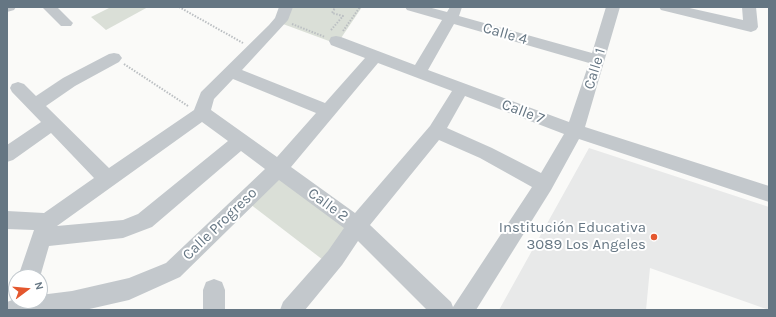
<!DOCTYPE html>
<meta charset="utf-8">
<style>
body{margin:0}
#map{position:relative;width:776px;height:317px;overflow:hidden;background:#fafaf8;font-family:Karla,sans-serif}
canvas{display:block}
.frame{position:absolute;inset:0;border:8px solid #657683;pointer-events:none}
.north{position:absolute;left:8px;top:269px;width:40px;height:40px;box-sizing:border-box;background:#fff;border:1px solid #c1c8cd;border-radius:50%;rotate:74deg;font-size:11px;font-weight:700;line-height:16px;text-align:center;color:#657683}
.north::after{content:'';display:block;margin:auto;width:14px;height:18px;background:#e4572e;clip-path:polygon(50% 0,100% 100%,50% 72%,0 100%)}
</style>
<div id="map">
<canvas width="776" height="317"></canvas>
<div class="frame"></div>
<div class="north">N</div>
</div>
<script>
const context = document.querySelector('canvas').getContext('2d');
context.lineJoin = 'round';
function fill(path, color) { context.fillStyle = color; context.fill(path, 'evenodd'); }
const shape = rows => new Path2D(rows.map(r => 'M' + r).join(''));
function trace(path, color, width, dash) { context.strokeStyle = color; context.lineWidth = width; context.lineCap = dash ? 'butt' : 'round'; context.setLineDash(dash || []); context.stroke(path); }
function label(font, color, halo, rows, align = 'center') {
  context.font = font + ' Karla,sans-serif'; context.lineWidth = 4; context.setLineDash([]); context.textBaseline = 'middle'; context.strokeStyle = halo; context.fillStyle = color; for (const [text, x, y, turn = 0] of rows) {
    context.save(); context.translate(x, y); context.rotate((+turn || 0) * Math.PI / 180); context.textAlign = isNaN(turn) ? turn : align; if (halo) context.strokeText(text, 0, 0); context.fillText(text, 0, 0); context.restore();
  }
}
const built = shape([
 [589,148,769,207,769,310,650,268,646,310,499,310]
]);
const green = shape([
 [111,7,148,7,106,30,91,17],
 [291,7,362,7,337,44,283,24],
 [278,176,346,226,327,263,250,204]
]);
const path = shape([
 [179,7,243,43],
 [292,24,325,37],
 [331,30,343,16,332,13,335,8,333,7],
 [343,31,360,7],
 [124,64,188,106]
]);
const minor = shape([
 [7,7,16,7,14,10,7,12,7,7],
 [42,7,57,7,73,23,71,26,61,26,42,7],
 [279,7,293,7,288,20,242,70,325,103,365,58,331,45,329,41,331,37,336,36,341,37,415,65,442,20,407,10,405,7,428,7,447,12,450,7,462,7,459,16,592,53,606,7,620,7,585,127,769,186,769,202,579,139,551,190,476,310,427,310,358,241,342,265,305,310,280,310,283,302,328,251,344,228,279,180,180,277,129,300,85,310,7,310,7,302,15,299,16,301,40,301,40,295,72,291,129,278,166,263,265,169,241,151,152,227,123,238,49,246,40,277,18,277,34,230,7,229,7,211,44,213,94,178,51,133,13,160,7,162,7,145,41,122,12,92,10,88,12,84,18,82,24,84,36,96,63,78,109,54,114,53,119,54,122,58,119,62,75,86,46,106,109,168,194,110,201,92,269,25,275,18,279,7],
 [454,24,589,63,569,122,428,70,454,24],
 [378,63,452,91,430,126,355,213,291,167,378,63],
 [233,79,316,113,277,157,211,110,214,99,233,79],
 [465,96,564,134,541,173,492,148,447,128,465,96],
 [202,122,228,141,138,214,123,220,57,226,202,122],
 [439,140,480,158,532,187,453,307,451,302,370,225,439,140],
 [659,7,685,7,743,20,742,7,756,7,758,27,756,30,751,32,661,10,659,7],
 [214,279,222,282,225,290,225,310,203,310,203,290,206,282,214,279]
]);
const markers = [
 [654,237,4,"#e4572e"]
];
const streetNames = [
 ["Calle 4",505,34,16],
 ["Calle 1",595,69,-73],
 ["Calle 7",523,112,21],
 ["Calle 2",328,205,36],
 ["Calle Progreso",220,224,-44]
];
const poiNames = [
 ["Institución Educativa",646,228],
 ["3089 Los Angeles",646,245]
];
fill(built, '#e8e9e9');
fill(green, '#dadfd7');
trace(path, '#bbbfc2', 2, [1.5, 1.5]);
fill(minor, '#c3c8cc');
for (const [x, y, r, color] of markers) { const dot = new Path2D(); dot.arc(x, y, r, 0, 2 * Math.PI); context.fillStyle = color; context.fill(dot); trace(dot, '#fff', 1.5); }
label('15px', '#657683', '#fff', streetNames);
label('15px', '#657683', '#fff', poiNames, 'right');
</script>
